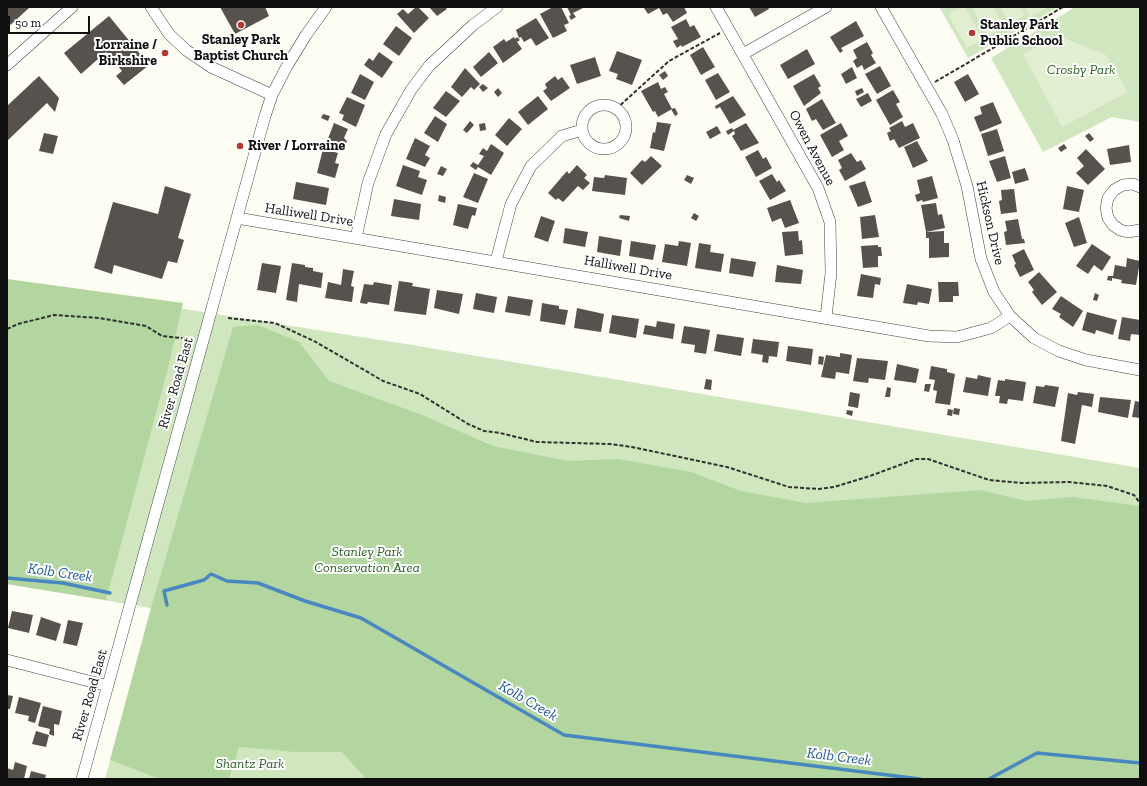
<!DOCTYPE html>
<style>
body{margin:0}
#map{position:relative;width:1147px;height:786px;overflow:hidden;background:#fefdf3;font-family:"Zilla Slab",serif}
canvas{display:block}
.frame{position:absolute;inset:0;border:8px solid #0f0f0f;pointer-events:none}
.scale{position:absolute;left:8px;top:16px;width:82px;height:18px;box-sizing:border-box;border:2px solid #0f0f0f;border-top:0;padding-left:5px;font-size:12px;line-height:14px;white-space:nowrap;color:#0f0f0f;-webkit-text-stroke:3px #fff;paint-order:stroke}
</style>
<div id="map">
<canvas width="1147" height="786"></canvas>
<div class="frame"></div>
<div class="scale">50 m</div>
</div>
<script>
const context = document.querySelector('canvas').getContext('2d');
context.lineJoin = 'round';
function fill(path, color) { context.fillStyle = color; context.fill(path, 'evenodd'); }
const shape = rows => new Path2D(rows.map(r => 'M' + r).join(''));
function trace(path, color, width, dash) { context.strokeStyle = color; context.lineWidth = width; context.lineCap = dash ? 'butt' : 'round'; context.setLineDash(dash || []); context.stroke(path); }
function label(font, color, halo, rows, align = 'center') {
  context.font = font + ' "Zilla Slab",serif'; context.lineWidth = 4; context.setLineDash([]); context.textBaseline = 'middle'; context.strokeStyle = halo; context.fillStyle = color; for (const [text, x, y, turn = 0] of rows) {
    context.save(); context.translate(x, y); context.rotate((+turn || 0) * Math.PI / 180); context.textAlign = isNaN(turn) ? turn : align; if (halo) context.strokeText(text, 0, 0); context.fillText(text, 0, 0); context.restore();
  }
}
const green = shape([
 [1054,7,1055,9,968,58,940,8],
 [1073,7,1140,7,1140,122,1112,117,1043,152,991,58,1072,9],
 [7,281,406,344,1140,468,1140,779,105,779,151,608,7,584]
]);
const forest = shape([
 [7,279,183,303,167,372,106,600,7,584],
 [258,325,299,342,329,381,422,415,493,446,568,461,618,459,691,472,741,491,806,503,980,490,1027,501,1073,497,1140,506,1140,779,366,779,342,752,295,752,239,747,229,779,160,779,110,760,151,608,233,327]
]);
const pitch = shape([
 [960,7,965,7,983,39,967,48,948,14],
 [972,7,993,7,1004,27,988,36],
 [1000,7,1020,7,1025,15,1009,24],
 [1025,7,1048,7,1030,17],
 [1059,36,1106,55,1128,92,1062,127,1023,54]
]);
const stream = shape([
 [7,578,63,583,110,593],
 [167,605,164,591,204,580,211,574,227,581,258,583,305,601,361,618,564,735,920,779],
 [989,779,1037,753,1140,763]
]);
const building = shape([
 [7,7,28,7,29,8,7,28],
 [220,7,265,7,269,16,235,34],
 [416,7,418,7,429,18,414,33,397,14,403,9,408,14],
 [429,7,445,7,447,9,437,16],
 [553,7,561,7,569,23,564,25,567,31,553,38,540,14],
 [567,7,585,7,573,13,576,17,571,20,569,16,571,15],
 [646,7,684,7,687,13,673,22,667,13,663,15,659,8,648,14,644,8],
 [749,7,768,7,769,9,755,17],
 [109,16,149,65,124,85,116,76,122,71,106,52,81,74,64,53],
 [536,18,549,38,536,46,531,38,524,42,521,37,519,38,516,30],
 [686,19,690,27,694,25,701,37,682,47,681,45,677,48,673,41,678,39,671,27],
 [856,21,864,36,841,48,843,51,840,53,830,37],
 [396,26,412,38,399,56,383,44],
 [514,37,515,39,517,37,520,40,517,42,522,49,503,63,493,47,504,39,506,42],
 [867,42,873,53,871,55,876,63,864,70,862,65,857,68,853,61,857,58,853,50],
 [703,47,715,67,701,75,690,55],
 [807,49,815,64,788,79,780,65],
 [617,51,642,60,632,85,616,79,618,74,609,71],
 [379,52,393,62,382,78,364,65,369,58,373,61],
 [489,52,498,63,481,77,473,67],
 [595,57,601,76,577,84,570,65],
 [880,66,891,86,877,94,865,74],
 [852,67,857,78,846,84,841,74],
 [465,68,480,84,474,90,471,87,462,97,451,87],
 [665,71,668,76,663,80,659,75],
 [718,73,730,92,716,100,705,80],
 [360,74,374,82,365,100,351,93],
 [814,74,821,86,818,88,821,93,804,106,793,86],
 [968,74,979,94,965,102,954,82],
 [39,76,59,98,55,112,47,103,7,141,7,106],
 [555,76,558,80,562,77,570,88,551,101,543,91,547,88,545,84],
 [658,82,661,89,665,87,668,92,664,94,672,109,658,117,655,111,653,112,641,91],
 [483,84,488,88,483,92,479,87],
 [498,88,502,93,498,97,494,92],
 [862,88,864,92,857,96,855,91],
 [893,90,900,102,896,104,903,117,890,125,876,100],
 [446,91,460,101,446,117,433,108],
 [868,93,872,101,861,107,856,99],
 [538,96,548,109,528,125,518,112],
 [733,96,746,115,730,124,720,107,716,109,715,106],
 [347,97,365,105,356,127,342,120,344,115,339,113],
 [822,99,836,123,823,130,816,119,812,121,806,109],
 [993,102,1002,123,980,132,974,117,982,114,980,107],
 [675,108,678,114,675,116,671,109],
 [323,114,330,116,328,121,321,118],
 [435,116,447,124,438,142,424,133],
 [509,118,522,129,507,146,495,135],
 [470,121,474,125,467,133,463,130],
 [902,121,905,127,913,123,920,138,899,148,894,139,890,141,887,133,891,131,889,128],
 [657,122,671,124,664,151,650,148,653,132,655,133],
 [334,123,348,129,344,138,347,141,343,151,326,144],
 [485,123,486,130,480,131,479,124],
 [746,123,759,143,741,151,732,136,735,134,734,131,728,135,726,131,732,128,733,130],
 [841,123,848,136,839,141,844,150,832,157,820,135],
 [717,126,721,133,710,139,706,132],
 [997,129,1004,151,988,156,981,134],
 [44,133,58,136,53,154,39,151],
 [1089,133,1094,139,1090,142,1085,136],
 [415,138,430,146,425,155,430,158,425,167,406,159],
 [917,141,928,161,913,168,904,147],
 [491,144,504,153,491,175,478,167,476,170,470,166,473,162,478,165,484,156,479,154,483,148,487,151],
 [1064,144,1067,148,1061,152,1058,148],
 [1129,145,1131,162,1110,165,1107,149],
 [323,149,338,153,335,163,339,164,335,178,317,173],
 [1086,149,1105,169,1088,185,1076,173,1084,166,1077,158],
 [758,150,763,159,766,157,772,168,756,177,745,157],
 [851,153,857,162,861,160,866,169,845,181,839,170,842,168,838,160],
 [651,156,662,166,642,185,630,173,642,160,645,162],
 [1005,156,1011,178,997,182,989,161],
 [403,165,420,171,418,177,427,180,422,195,396,186],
 [577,165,587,175,584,178,590,183,583,190,578,186,563,202,558,198,556,200,548,193,567,171,569,174],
 [441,166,447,169,443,176,437,174],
 [1025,168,1029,180,1015,184,1012,172],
 [474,173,488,179,478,203,463,197],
 [772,174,777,182,779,180,786,191,770,200,759,181],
 [605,175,627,178,625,195,592,191,594,177,604,178],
 [687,175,694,178,691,184,684,180],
 [932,176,938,198,923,202,922,200,917,202,915,195,920,193,917,180],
 [865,181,872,202,858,207,849,186],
 [296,182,329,188,326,205,293,199],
 [165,186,191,194,178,238,184,240,177,263,168,261,162,279,114,265,112,274,94,268,113,202,158,214],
 [1067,186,1084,190,1079,212,1063,209],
 [1014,189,1017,212,1001,214,999,201,1002,200,1001,190],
 [439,195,446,197,445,203,438,201],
 [394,199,421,204,419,220,391,216],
 [790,200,799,223,785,228,781,218,772,222,767,208],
 [936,203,938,215,942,214,945,228,926,232,921,205],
 [458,204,477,208,475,216,472,215,468,229,453,225],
 [694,213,699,216,696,221,691,218],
 [620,215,630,216,629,221,619,218],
 [875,215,879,237,862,239,860,217],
 [541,216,555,221,548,242,534,237],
 [1079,217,1087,243,1074,247,1065,223],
 [1018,219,1022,239,1024,239,1025,243,1006,245,1004,232,1007,231,1005,221],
 [565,228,588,232,585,247,563,243],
 [798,231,799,241,802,240,803,254,785,256,782,232],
 [944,231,944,243,949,243,949,257,929,258,929,238,926,238,926,232],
 [599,236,622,240,620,256,597,252],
 [631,241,656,245,653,260,629,256],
 [679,241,691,243,687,266,662,262,665,244,678,246],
 [699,243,711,245,710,252,724,254,721,272,695,268],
 [1092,244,1111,257,1102,271,1094,265,1088,274,1076,266],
 [878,245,878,247,881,247,882,256,878,256,878,267,863,268,861,246],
 [1024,249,1034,270,1020,277,1014,265,1016,264,1012,255],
 [731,258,756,262,753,277,729,273],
 [1127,258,1140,261,1136,285,1121,283,1122,280,1112,278,1112,281,1107,280,1108,276,1113,276,1115,265,1126,267],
 [262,263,281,266,276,293,257,290],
 [292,263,305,265,305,267,313,268,313,271,323,273,321,288,299,284,297,302,286,300],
 [777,265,803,270,801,284,775,282],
 [343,269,354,271,351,286,354,287,352,302,325,298,328,282,341,285],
 [1039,272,1057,292,1042,305,1032,292,1034,290,1028,282],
 [861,274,881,278,880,285,875,284,873,298,857,296],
 [399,281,413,283,412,286,430,289,426,315,394,311],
 [374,282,392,285,389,305,368,302,367,304,360,303,364,284,373,285],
 [938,282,958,282,959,296,953,296,953,302,939,302],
 [907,284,932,289,929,304,918,302,917,305,903,303],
 [437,290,463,294,459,314,434,308],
 [476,293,497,297,494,313,473,309],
 [1095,293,1099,295,1097,301,1093,300],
 [508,296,533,300,530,316,505,312],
 [1061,296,1083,311,1073,327,1059,317,1061,314,1052,309],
 [542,303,559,306,559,309,568,310,565,325,540,321],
 [577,308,604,314,601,332,574,328],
 [1087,312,1117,320,1113,335,1096,330,1095,334,1082,330],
 [612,315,639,319,636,338,609,333],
 [1122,317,1140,320,1140,335,1131,334,1130,341,1118,339],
 [657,321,675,324,673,339,643,334,645,325,656,327],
 [684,326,710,330,706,354,694,352,695,345,681,343],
 [717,334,744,338,741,356,714,351],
 [753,339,779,342,777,357,769,356,768,363,762,362,763,355,751,353],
 [788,346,813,349,811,365,786,361],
 [840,353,852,355,849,374,836,372,835,379,821,377,826,355,840,357],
 [819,356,824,357,823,365,818,364],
 [857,358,888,361,885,380,869,378,868,383,853,381],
 [897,364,919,369,916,383,894,380],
 [931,366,947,369,947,372,955,374,950,405,935,403,937,391,933,390,935,380,929,379],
 [978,375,991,378,988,396,963,392,966,377,977,379],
 [706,379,712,380,711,390,704,389],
 [1005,379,1026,382,1023,401,1008,399,1007,404,999,403,1000,396,995,396,998,380,1005,381],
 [925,384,931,384,929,392,924,391],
 [1045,385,1059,387,1055,407,1033,403,1036,386,1044,387],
 [887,387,891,388,890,397,885,397],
 [850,392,860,394,858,408,848,406],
 [1078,392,1094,394,1092,407,1082,405,1075,444,1061,441,1068,393,1077,395],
 [1100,397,1131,400,1128,418,1098,412],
 [1135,401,1140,402,1140,418,1132,417],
 [954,408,960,409,959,415,953,414],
 [948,409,953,410,952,416,947,415],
 [847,410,853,411,852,416,846,414],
 [12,611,33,615,29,633,8,628],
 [41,617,61,624,56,641,36,635],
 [68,620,83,623,77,646,63,643],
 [7,695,13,696,10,709,7,709],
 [19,697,41,703,35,723,28,721,29,716,15,713],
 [43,706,62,711,59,725,54,724,54,736,49,734,50,729,38,726],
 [36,731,49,735,46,747,32,744],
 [15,762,27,766,24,779,7,779,7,768,13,770],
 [31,771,46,775,45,779,29,779]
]);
const path = shape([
 [935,82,1063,7],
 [616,109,669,61,720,33],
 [228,318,275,323,314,341,383,381,420,394,468,424,484,431,500,433,537,442,610,444,632,447,727,467,789,487,819,489,834,487,870,476,916,459,928,459,989,480,1022,483,1069,482,1107,486,1134,495,1140,503],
 [7,329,18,324,54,315,99,318,146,326,162,336,190,339]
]);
const minor = shape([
 [151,7,169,34,186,50,211,67,272,95],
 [716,7,818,188,830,222,831,273,826,317],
 [881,7,942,114,953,140,967,186,981,259,994,292,1010,316,1034,338,1059,351,1086,360,1140,370],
 [743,54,826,7],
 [7,65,72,7],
 '582 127a22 22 0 1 1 44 0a22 22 0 1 1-44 0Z',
 [1140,187,1133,184,1123,185,1114,190,1108,198,1106,208,1108,218,1113,225,1120,230,1128,232,1140,230],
 [237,218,929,336,957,337,991,328,1010,316],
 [356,238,368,183,386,134,411,90,429,66,473,25,497,7],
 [496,261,511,204,531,166,562,136,582,130],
 [7,660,108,686],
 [82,779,265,116,272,95,287,66,306,35,326,7]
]);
const markers = [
 [241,25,4,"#b33833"],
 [972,33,4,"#b33833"],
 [165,53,4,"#b33833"],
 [240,146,4,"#b33833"]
];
const poiNames = [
 ["Stanley Park",980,25],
 ["Public School",980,41],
 ["Stanley Park",241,40,"center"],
 ["Baptist Church",241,56,"center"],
 ["Lorraine /",157,45,"right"],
 ["Birkshire",157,61,"right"],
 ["River / Lorraine",248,146]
];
const parkNames = [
 ["Crosby Park",1081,70],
 ["Stanley Park",367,552],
 ["Conservation Area",367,568],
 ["Shantz Park",250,764]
];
const streetNames = [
 ["Owen Avenue",812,148,62],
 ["Halliwell Drive",309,215,9],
 ["Hickson Drive",990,223,77],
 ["Halliwell Drive",628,268,10],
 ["River Road East",176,383,-74],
 ["River Road East",90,695,-74]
];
const waterNames = [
 ["Kolb Creek",60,573,8],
 ["Kolb Creek",528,701,30],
 ["Kolb Creek",839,757,7]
];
fill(green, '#d0e6bf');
fill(forest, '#b3d59f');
fill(pitch, '#e1eed0');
trace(stream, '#4987c1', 3.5);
fill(building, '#57524d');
trace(minor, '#424242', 12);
trace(path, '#313131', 2, [4, 2]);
trace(minor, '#fff', 11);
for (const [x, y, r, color] of markers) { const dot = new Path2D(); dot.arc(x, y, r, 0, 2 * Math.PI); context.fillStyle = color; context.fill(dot); trace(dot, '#fff', 1.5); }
label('bold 14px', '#0f0f0f', '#fff', poiNames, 'left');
label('italic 14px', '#2c6225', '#fff', parkNames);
label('14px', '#0f0f0f', '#fff', streetNames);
label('italic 15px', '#235b96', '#fff', waterNames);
</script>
